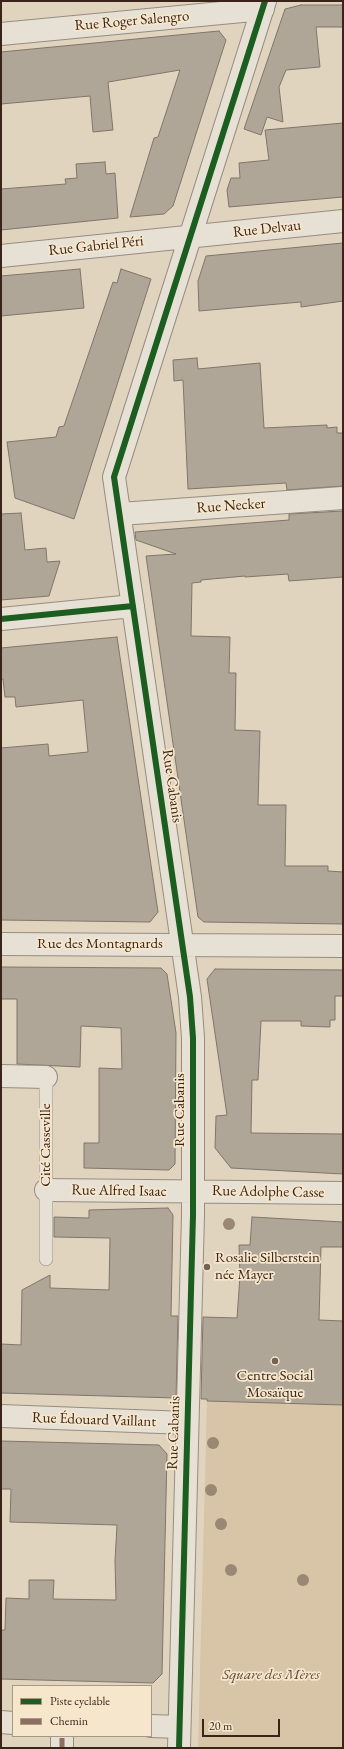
<!DOCTYPE html>
<meta charset="utf-8">
<style>
body{margin:0}
#map{position:relative;width:344px;height:1749px;overflow:hidden;background:#e1d4be;font-family:"EB Garamond",serif}
canvas{display:block}
.frame{position:absolute;inset:0;border:2px solid #3a2419;pointer-events:none}
.legend{position:absolute;left:12px;top:1685px;width:140px;height:52px;box-sizing:border-box;background:#f5e6cc;border:1px solid #aa9884;margin:0;padding:5px 7px;list-style:none;font-size:12px;color:#3a2419}
.legend li{display:flex;align-items:center;gap:8px;height:20px}
.legend b{width:20px;border:1px solid #aa9884}
.scale{position:absolute;left:202px;top:1719px;width:78px;height:18px;box-sizing:border-box;border:2px solid #3a2419;border-top:0;padding-left:5px;font-size:12px;line-height:14px;white-space:nowrap;color:#3a2419;-webkit-text-stroke:3px #f5e6cc;paint-order:stroke}
</style>
<div id="map">
<canvas width="344" height="1749"></canvas>
<div class="frame"></div>
<ul class="legend">
<li><b style="height:5px;background:#1b5e20"></b>Piste cyclable</li>
<li><b style="height:5px;background:#8d6e63"></b>Chemin</li>
</ul>
<div class="scale">20 m</div>
</div>
<script>
const context = document.querySelector('canvas').getContext('2d');
context.lineJoin = 'round';
function fill(path, color) { context.fillStyle = color; context.fill(path, 'evenodd'); }
const shape = rows => new Path2D(rows.map(r => 'M' + r).join(''));
function trace(path, color, width, dash) { context.strokeStyle = color; context.lineWidth = width; context.lineCap = dash ? 'butt' : 'round'; context.setLineDash(dash || []); context.stroke(path); }
function label(font, color, halo, rows, align = 'center') {
  context.font = font + ' "EB Garamond",serif'; context.lineWidth = 3.5; context.setLineDash([]); context.textBaseline = 'middle'; context.strokeStyle = halo; context.fillStyle = color; for (const [text, x, y, turn = 0] of rows) {
    context.save(); context.translate(x, y); context.rotate((+turn || 0) * Math.PI / 180); context.textAlign = isNaN(turn) ? turn : align; if (halo) context.strokeText(text, 0, 0); context.fillText(text, 0, 0); context.restore();
  }
}
const green = shape([
 [207,1401,343,1405,343,1748,198,1748]
]);
const building = shape([
 [301,5,343,5,343,27,316,27,320,67,286,70,279,87,283,122,267,117,261,135,244,129,285,9,301,5],
 [219,31,226,40,173,206,164,214,130,217,154,138,158,137,180,70,108,82,113,130,93,132,90,96,1,104,1,52,219,31],
 [343,123,343,197,229,207,227,190,231,178,240,178,239,163,269,160,265,130,343,123],
 [105,162,106,174,115,173,118,218,1,230,1,189,66,184,65,179,77,178,76,164,105,162],
 [343,243,343,301,301,307,301,302,199,311,198,281,206,256,343,243],
 [80,269,84,308,1,316,1,276,80,269],
 [121,269,151,279,74,519,15,498,7,442,56,437,59,427,64,426,113,282,117,283,121,269],
 [197,358,198,369,260,363,264,428,327,425,327,428,337,427,337,433,343,433,343,486,287,490,286,483,188,489,183,380,174,381,173,360,197,358],
 [343,511,343,577,289,581,288,574,245,577,245,576,201,580,201,582,192,583,191,636,230,637,229,673,236,673,235,730,260,731,258,805,286,805,285,866,328,866,328,871,343,872,343,924,204,922,198,917,146,556,176,554,136,540,135,532,289,520,289,514,343,511],
 [21,513,25,550,46,548,47,562,60,561,49,596,1,600,1,514,21,513],
 [117,637,158,912,150,922,1,920,1,748,48,744,49,756,88,752,83,700,16,707,15,697,5,697,3,679,1,679,1,648,117,637],
 [1,967,161,968,167,974,176,1033,175,1164,169,1170,84,1168,84,1143,99,1143,99,1068,122,1069,121,1028,81,1026,80,1067,17,1064,17,999,1,999,1,967],
 [215,969,343,970,343,996,335,996,335,1020,330,1020,330,1027,301,1026,301,1021,261,1021,258,1080,252,1080,251,1133,343,1134,343,1174,231,1168,215,1148,216,1116,227,1115,207,979,215,969],
 [168,1208,173,1215,171,1316,178,1316,176,1398,1,1393,1,1344,21,1345,22,1290,50,1275,50,1288,109,1290,110,1238,54,1237,54,1217,89,1218,89,1210,168,1208],
 [252,1217,343,1222,343,1247,321,1247,319,1320,343,1321,343,1405,207,1401,207,1399,201,1399,203,1317,237,1318,240,1276,239,1245,250,1245,252,1217],
 [1,1441,159,1445,167,1454,162,1674,153,1683,1,1679,1,1630,5,1630,6,1598,29,1599,29,1580,54,1580,53,1599,116,1600,115,1561,117,1525,10,1522,11,1489,1,1489,1,1441]
]);
const service = shape([
 [46,1077,46,1259]
]);
const minor = shape([
 [1,34,263,9],
 [1,256,343,221],
 [120,514,343,498],
 [1,619,133,606],
 [1,944,343,946],
 [1,1076,46,1077],
 [46,1190,343,1193],
 [1,1416,187,1423],
 [1,1722,13,1723],
 [151,1726,179,1727],
 [62,1748,62,1736],
 [179,1748,193,1215,193,1038,190,997,114,477,265,1]
]);
const quiet = shape([
 [62,1748,62,1736]
]);
const cycleway = shape([
 [1,619,133,606],
 [179,1748,193,1215,193,1038,190,997,114,477,265,1]
]);
const trees = [
 [229,1224],
 [213,1443],
 [211,1490],
 [221,1524],
 [231,1570],
 [303,1580]
];
const markers = [
 [207,1267,4,"#746253"],
 [275,1361,4,"#746253"]
];
const streetNames = [
 ["Rue Roger Salengro",132,21,-5],
 ["Rue Delvau",267,229,-6],
 ["Rue Gabriel Péri",96,246,-6],
 ["Rue Necker",231,506,-4],
 ["Rue Cabanis",172,786,82],
 ["Rue des Montagnards",100,944],
 ["Rue Cabanis",180,1110,-90],
 ["Cité Casseville",46,1145,-90],
 ["Rue Alfred Isaac",119,1191,1],
 ["Rue Adolphe Casse",268,1192,1],
 ["Rue Édouard Vaillant",94,1420,2],
 ["Rue Cabanis",174,1433,-88]
];
const poiNames = [
 ["Rosalie Silberstein",215,1258],
 ["née Mayer",215,1275],
 ["Centre Social",275,1376,"center"],
 ["Mosaïque",275,1393,"center"]
];
const parkNames = [
 ["Square des Mères",271,1675]
];
fill(green, '#d8c5a8');
fill(building, '#b0a698');
trace(building, '#7f7569', 1);
trace(service, '#978c7f', 14);
trace(minor, '#978c7f', 24);
trace(service, '#e7e0d5', 13);
trace(minor, '#e7e0d5', 22);
trace(quiet, '#8d6e63', 5, [10, 5]);
trace(cycleway, '#1b5e20', 6);
context.fillStyle = '#9a8874';
for (const [x, y] of trees) { context.beginPath(); context.arc(x, y, 6, 0, 2 * Math.PI); context.fill(); }
for (const [x, y, r, color] of markers) { const dot = new Path2D(); dot.arc(x, y, r, 0, 2 * Math.PI); context.fillStyle = color; context.fill(dot); trace(dot, '#f5e6cc', 1.5); }
label('15px', '#3a2419', '#f5e6cc', streetNames);
label('15px', '#3a2419', '#f5e6cc', poiNames, 'left');
label('italic 15px', '#604938', '#f5e6cc', parkNames);
</script>
